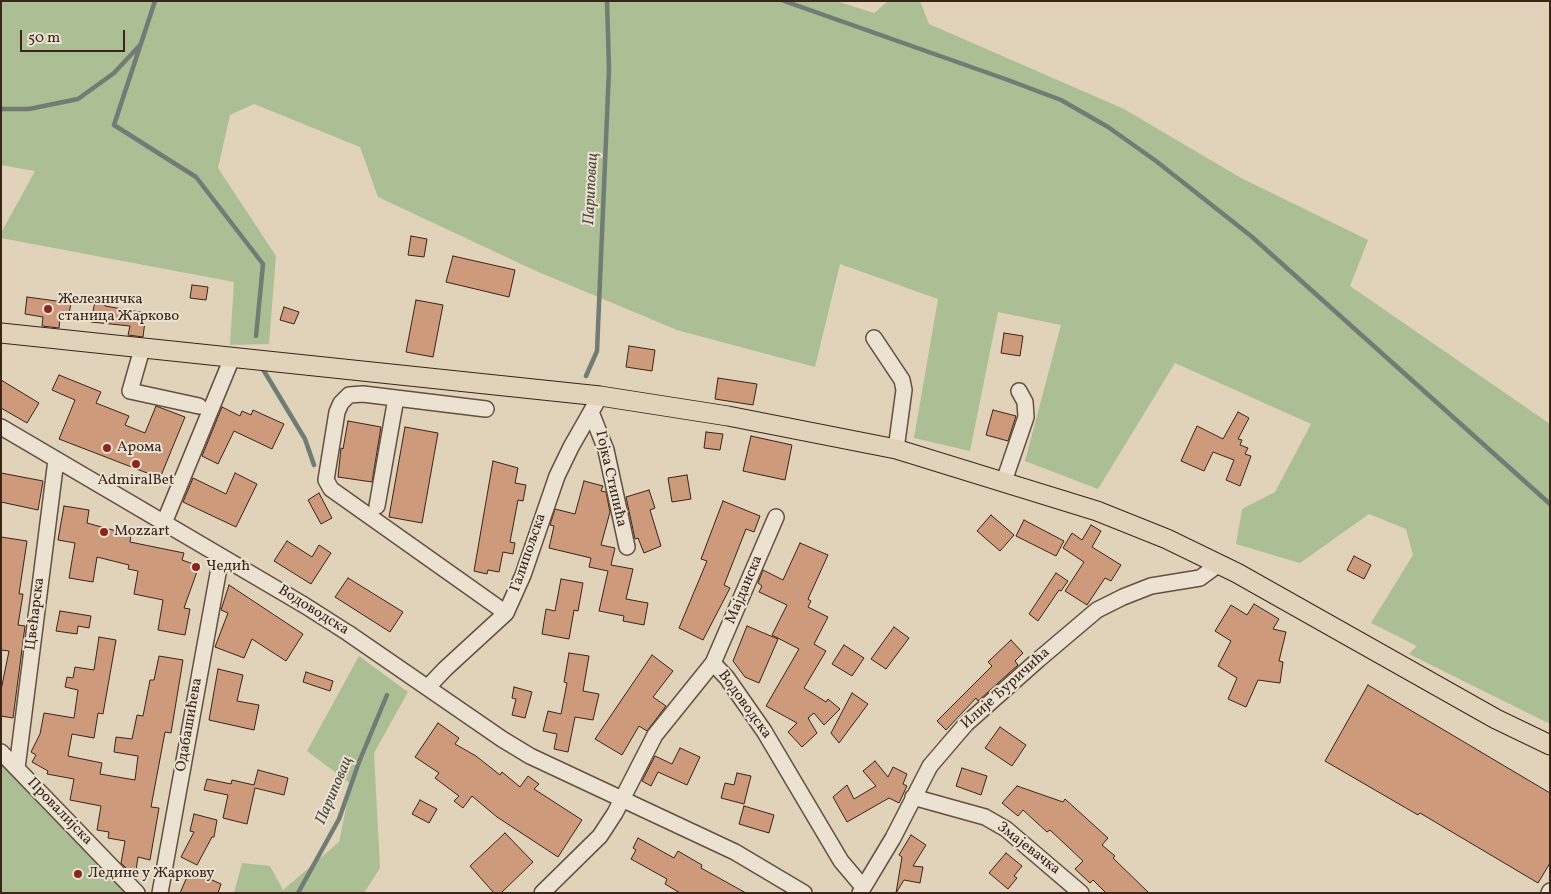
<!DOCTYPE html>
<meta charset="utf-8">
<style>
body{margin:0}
#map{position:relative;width:1551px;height:894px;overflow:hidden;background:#e0d3b9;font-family:Vollkorn,serif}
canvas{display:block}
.frame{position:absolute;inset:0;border:2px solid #3b2419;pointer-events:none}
.scale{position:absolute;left:20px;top:30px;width:105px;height:22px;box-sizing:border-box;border:2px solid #3b2419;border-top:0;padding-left:6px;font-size:15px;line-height:18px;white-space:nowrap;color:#3b2419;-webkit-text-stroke:4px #ebe2d2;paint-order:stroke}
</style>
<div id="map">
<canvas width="1551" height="894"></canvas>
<div class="frame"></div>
<div class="scale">50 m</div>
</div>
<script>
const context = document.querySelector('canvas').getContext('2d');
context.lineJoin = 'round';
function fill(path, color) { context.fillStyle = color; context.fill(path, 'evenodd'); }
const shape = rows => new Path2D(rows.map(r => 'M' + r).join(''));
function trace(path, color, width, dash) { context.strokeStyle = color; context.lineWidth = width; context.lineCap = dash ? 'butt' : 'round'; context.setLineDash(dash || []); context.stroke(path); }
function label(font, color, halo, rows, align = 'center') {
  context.font = font + ' Vollkorn,serif'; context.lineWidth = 4; context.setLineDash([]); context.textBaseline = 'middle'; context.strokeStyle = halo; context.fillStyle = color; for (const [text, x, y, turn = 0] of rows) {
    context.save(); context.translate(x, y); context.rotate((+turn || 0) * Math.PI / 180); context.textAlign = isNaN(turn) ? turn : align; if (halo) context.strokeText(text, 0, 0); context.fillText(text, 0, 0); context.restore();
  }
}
const green = shape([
 [1,1,836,1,874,13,888,1,920,1,929,24,1124,109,1241,178,1368,240,1350,286,1550,424,1550,724,1409,654,1417,646,1371,623,1413,555,1406,529,1369,514,1300,563,1236,544,1242,509,1275,492,1311,424,1175,363,1098,489,1025,461,1061,325,998,312,970,451,914,438,938,299,840,264,815,367,677,330,536,271,378,197,360,147,254,104,230,115,218,168,276,256,269,344,230,345,234,282,1,238,1,233,35,171,1,165],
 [359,656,408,692,374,753,380,868,364,893,234,893,242,863,270,866,283,890,339,842,351,784,307,751],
 [1,758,130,893,1,893]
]);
const stream = shape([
 [155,1,114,125,196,177,263,264,256,336],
 [784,1,1008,80,1061,100,1108,127,1156,161,1251,236,1550,504],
 [1,109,29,109,78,99,114,73,141,44],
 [261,366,305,439,314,465],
 [586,376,597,351,609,69,607,1],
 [298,893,339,819,359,762,387,695]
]);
const building = shape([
 [411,236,427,239,424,257,408,255,411,236],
 [453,256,515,270,509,297,446,282,453,256],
 [192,285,208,287,206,300,190,298,192,285],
 [27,297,71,303,68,320,60,319,59,328,42,326,43,317,25,314,27,297],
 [416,300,443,305,433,357,406,352,416,300],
 [95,301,105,303,105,306,146,313,143,337,128,335,130,326,91,322,95,301],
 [284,307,299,312,294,324,280,320,284,307],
 [1004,333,1023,336,1020,356,1001,353,1004,333],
 [629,346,655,350,652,371,626,367,629,346],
 [59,375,101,392,96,403,129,416,125,425,145,433,156,406,185,417,160,478,59,439,75,400,52,390,59,375],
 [718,378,757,384,753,405,715,399,718,378],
 [1,380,39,403,27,423,1,408,1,380],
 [222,407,240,416,242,411,251,415,253,410,284,424,272,449,234,431,218,464,202,456,222,407],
 [993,410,1016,416,1008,441,986,435,993,410],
 [1238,412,1249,418,1238,439,1242,440,1240,445,1248,448,1245,454,1251,456,1240,486,1226,480,1234,460,1213,452,1204,471,1181,461,1197,426,1223,439,1238,412],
 [348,421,381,427,372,482,338,477,341,448,343,449,348,421],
 [405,427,438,433,422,523,389,517,405,427],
 [706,432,723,434,720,450,704,448,706,432],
 [751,436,792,445,785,480,743,471,751,436],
 [493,461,518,468,515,483,526,485,523,501,518,500,510,542,515,543,513,554,503,552,499,572,488,570,487,574,474,571,493,461],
 [1,473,43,481,38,510,1,502,1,473],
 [235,473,257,484,236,527,183,502,193,478,226,494,235,473],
 [687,475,691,499,672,502,668,478,687,475],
 [584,481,603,486,601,491,606,492,610,512,601,545,615,548,611,565,633,569,626,599,648,603,644,625,623,621,624,616,599,611,608,571,589,567,591,558,549,548,554,526,550,525,555,509,575,514,584,481],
 [649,490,655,508,650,510,661,546,644,553,638,538,635,539,626,497,649,490],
 [319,493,332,518,321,524,308,500,319,493],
 [723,501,760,516,754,532,746,529,724,585,730,588,703,640,679,628,707,561,701,559,723,501],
 [64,506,89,510,87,523,131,535,130,542,184,553,182,560,199,566,184,608,190,609,185,635,158,630,163,600,134,594,138,571,128,569,129,565,97,557,93,582,69,578,75,543,58,540,64,506],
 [991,515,1014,535,1000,551,977,531,991,515],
 [1024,520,1064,541,1056,556,1016,536,1024,520],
 [1091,525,1101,531,1092,547,1121,565,1111,581,1105,578,1087,605,1065,591,1084,562,1063,548,1072,533,1082,540,1091,525],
 [1,537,27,541,19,594,23,594,18,625,25,626,13,718,1,716,1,690,9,651,1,650,1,537],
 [287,541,312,557,319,545,331,553,311,584,274,561,287,541],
 [800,543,828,555,808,599,811,601,808,607,828,617,814,644,826,651,804,688,826,702,828,699,840,709,824,725,814,713,808,718,817,733,802,747,788,732,797,723,766,706,799,649,772,635,787,605,759,592,762,586,758,583,763,570,783,580,800,543],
 [1354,556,1371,565,1364,579,1347,570,1354,556],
 [1056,573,1068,581,1061,591,1059,590,1038,621,1029,614,1056,573],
 [348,578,403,612,390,632,335,597,348,578],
 [561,579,583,583,578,611,574,610,569,639,542,634,546,609,555,611,561,579],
 [229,585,303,634,286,661,252,639,244,658,215,647,228,613,221,610,229,585],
 [1254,604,1279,619,1273,629,1286,632,1279,661,1283,662,1280,683,1258,680,1246,707,1228,699,1237,678,1218,666,1231,641,1215,631,1231,605,1247,615,1254,604],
 [60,611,91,616,89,628,78,626,77,634,56,631,60,611],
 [747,626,778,639,759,683,745,677,733,661,747,626],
 [894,627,909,638,886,669,871,659,894,627],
 [99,637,116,640,103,714,98,713,94,738,72,734,68,756,102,763,100,774,135,780,138,756,114,752,116,737,132,739,137,715,143,716,150,680,154,680,159,656,183,660,171,733,165,732,151,807,159,808,150,860,138,857,135,877,121,863,125,841,108,838,109,832,97,830,101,806,70,800,74,779,47,774,48,771,32,762,36,755,31,752,40,734,44,713,74,718,78,690,65,687,67,677,73,678,75,667,94,670,99,637],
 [1011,640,1023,653,1015,661,1018,665,978,701,976,698,946,730,937,721,992,666,988,662,1011,640],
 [844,645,864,658,852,676,832,664,844,645],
 [569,653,589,656,583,691,599,694,593,720,575,717,568,752,554,749,557,734,543,731,548,711,561,714,567,683,564,682,569,653],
 [652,655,673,671,653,697,666,706,647,731,639,726,622,755,595,739,652,655],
 [218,669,243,675,237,701,259,705,254,730,209,720,218,669],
 [306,672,333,681,330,691,303,682,306,672],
 [1368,685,1550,793,1550,863,1538,883,1420,813,1418,815,1325,761,1368,685],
 [514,687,532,692,525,718,512,715,516,699,512,698,514,687],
 [852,693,868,704,839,743,831,733,852,693],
 [438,723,459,738,455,744,476,756,500,775,502,772,520,787,528,776,539,784,534,789,582,820,558,857,497,817,472,796,463,808,454,801,459,796,435,778,439,773,415,757,438,723],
 [1000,727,1026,745,1012,766,985,748,1000,727],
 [680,748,700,757,687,785,658,772,651,786,642,781,655,756,672,764,680,748],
 [875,761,888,777,893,767,907,774,903,784,907,786,899,803,889,798,847,822,833,797,847,785,854,799,876,786,863,771,875,761],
 [962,768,987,776,981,795,956,786,962,768],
 [258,770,288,778,284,795,255,788,247,824,223,818,228,795,204,790,207,779,231,784,232,780,254,785,258,770],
 [737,773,751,776,744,804,721,798,725,783,734,785,737,773],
 [1017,786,1063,802,1065,799,1108,838,1102,845,1115,856,1113,858,1149,893,1106,893,1093,880,1090,883,1075,869,1083,861,1050,830,1047,832,1023,810,1018,816,1002,803,1017,786],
 [420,800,437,809,429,823,412,814,420,800],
 [744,806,774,815,769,833,739,824,744,806],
 [194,814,217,820,214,837,212,837,197,865,181,857,194,832,190,831,194,814],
 [505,833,533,862,501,893,494,893,470,866,505,833],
 [911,835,926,845,913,866,923,867,920,883,904,880,896,893,902,857,899,855,911,835],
 [638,838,674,858,678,851,702,865,701,868,746,893,680,893,665,884,667,879,631,859,636,850,633,848,638,838],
 [1006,853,1022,866,1014,876,1017,878,1008,889,989,873,1006,853],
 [190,870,221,884,218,893,180,893,190,870]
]);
const minor = shape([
 [874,338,902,380,904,390,896,449],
 [142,349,130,391,199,406],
 [486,409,363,394,349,395,341,403,337,412,326,480,331,489,506,613],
 [591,412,606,450,627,547],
 [1,427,304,605,348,633,502,739,530,756,735,852,804,893],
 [1004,481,1026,417,1025,402,1019,391],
 [377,506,396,398],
 [164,523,232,358],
 [713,663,727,678,764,731,841,861,863,887],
 [428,687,445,669,506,613,523,575,557,476,571,447,600,396],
 [1,752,137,893],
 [17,768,56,460],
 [913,797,985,817,1006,829,1081,893],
 [160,893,221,557],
 [542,893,600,836,615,813,655,735,713,663,776,517],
 [860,893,893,838,930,766,966,724,1038,660,1097,610,1123,597,1151,586,1200,578,1219,564],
 [1549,893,1550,891]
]);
const major = shape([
 [1,333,600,396,728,416,896,449,1097,511,1167,539,1237,573,1496,719,1550,745]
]);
const markers = [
 [48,309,5,"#8f2418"],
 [107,448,5,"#8f2418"],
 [136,464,5,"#8f2418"],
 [104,532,5,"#8f2418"],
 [196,567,5,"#8f2418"],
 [78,874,5,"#8f2418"]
];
const poiNames = [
 ["Железничка",58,300],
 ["станица Жарково",58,317],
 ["Арома",117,448],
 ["AdmiralBet",136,481,"center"],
 ["Mozzart",114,532],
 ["Чедић",206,567],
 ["Ледине у Жаркову",88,874]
];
const streetNames = [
 ["Гојка Стипића",610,479,77],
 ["Галипољска",529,553,-71],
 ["Мајданска",745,590,-67],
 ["Водоводска",313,611,32],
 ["Цвећарска",36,614,-83],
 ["Илије Ђуричића",1006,689,-42],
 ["Водоводска",744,705,54],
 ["Одабашићева",190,725,-80],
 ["Провалијска",59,812,46],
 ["Змајевачка",1028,849,38]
];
const waterNames = [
 ["Париповац",592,189,-87],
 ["Париповац",335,791,-67]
];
fill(green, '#acbe94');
trace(stream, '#707c74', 4.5);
fill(building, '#ce9a7c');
trace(building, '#3b2419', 1);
trace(minor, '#645041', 18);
trace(major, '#3b2419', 21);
trace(minor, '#ebe2d2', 15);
trace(major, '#e0d3b9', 19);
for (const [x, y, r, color] of markers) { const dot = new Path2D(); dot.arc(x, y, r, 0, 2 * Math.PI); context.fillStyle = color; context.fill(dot); trace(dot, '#ebe2d2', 2); }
label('15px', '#3b2419', '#ebe2d2', poiNames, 'left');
label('15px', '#3b2419', '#ebe2d2', streetNames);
label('italic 16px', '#51493f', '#ebe2d2', waterNames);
</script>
